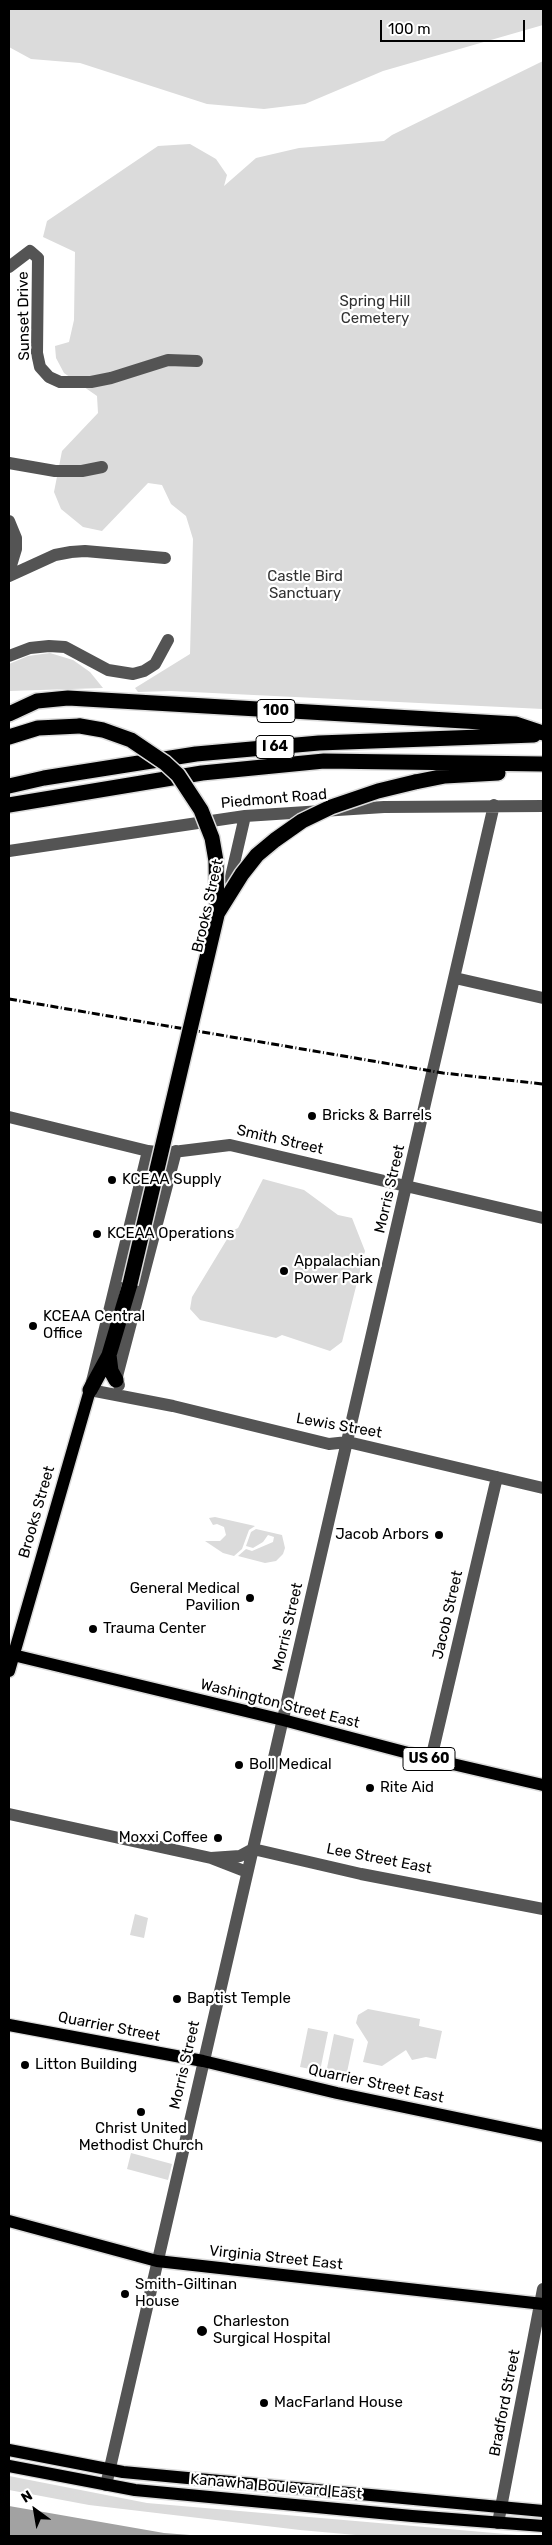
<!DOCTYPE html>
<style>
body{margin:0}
#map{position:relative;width:552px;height:2545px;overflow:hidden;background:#fff;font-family:Rubik,sans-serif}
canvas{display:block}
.frame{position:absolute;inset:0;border:10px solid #000;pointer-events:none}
.north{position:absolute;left:10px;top:2485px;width:50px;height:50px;-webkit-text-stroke:4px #fff;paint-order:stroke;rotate:328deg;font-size:14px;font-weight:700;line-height:20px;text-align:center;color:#000}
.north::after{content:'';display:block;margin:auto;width:18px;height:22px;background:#000;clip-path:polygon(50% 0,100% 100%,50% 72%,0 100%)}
.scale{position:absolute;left:380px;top:20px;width:145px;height:22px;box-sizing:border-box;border:2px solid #000;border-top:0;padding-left:6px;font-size:15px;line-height:18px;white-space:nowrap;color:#000;-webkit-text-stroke:4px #fff;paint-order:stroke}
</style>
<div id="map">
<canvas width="552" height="2545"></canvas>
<div class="frame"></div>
<div class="north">N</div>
<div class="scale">100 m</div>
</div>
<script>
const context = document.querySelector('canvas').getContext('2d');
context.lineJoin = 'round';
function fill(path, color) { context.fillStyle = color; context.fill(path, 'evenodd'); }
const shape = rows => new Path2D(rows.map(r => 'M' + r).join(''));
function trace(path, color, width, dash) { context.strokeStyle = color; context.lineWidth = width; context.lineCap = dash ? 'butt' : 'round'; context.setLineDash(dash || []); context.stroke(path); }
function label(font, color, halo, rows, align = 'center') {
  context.font = font + ' Rubik,sans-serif'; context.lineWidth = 4.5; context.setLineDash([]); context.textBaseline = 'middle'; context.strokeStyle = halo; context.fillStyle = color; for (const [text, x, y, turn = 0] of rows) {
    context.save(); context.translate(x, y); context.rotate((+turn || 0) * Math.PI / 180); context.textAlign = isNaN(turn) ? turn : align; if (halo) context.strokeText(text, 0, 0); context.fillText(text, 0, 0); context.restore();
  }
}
const green = shape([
 [9,9,543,9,543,25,383,71,305,104,264,109,207,104,80,63,31,59,9,47],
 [543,61,543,709,171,691,138,692,135,688,190,654,193,539,186,516,171,504,162,485,148,483,102,531,83,527,61,509,54,492,62,451,98,413,97,396,64,373,56,358,55,346,69,342,74,320,75,252,43,237,47,221,158,146,190,144,216,159,227,175,224,186,256,158,299,148,384,141,392,135],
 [50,653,73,660,90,672,103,688,9,691,9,664,28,656],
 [263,1179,304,1190,338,1215,352,1218,365,1251,342,1342,330,1351,282,1335,276,1338,200,1320,190,1309,192,1297,232,1231,238,1228],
 [215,1517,255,1526,249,1530,242,1549,234,1556,223,1553,205,1541,220,1541,226,1535,224,1527,217,1524,213,1525,209,1518],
 [256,1529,282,1535,285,1548,283,1554,276,1561,265,1563,238,1556,246,1549,252,1551,273,1542,274,1537,268,1535,263,1542,253,1548,246,1546,251,1532],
 [135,1914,148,1918,144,1938,130,1935],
 [368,2009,420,2019,419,2026,442,2031,436,2059,426,2057,412,2060,406,2050,382,2066,363,2062,368,2042,356,2023,358,2015],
 [308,2028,328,2032,320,2071,300,2067],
 [334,2034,354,2039,346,2077,326,2073],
 [131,2153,172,2164,168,2180,127,2169],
 [9,2476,147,2503,529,2536,367,2536,300,2530,89,2505,9,2490]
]);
const water = shape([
 [9,2506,164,2533,203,2536,9,2536]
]);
const minor = shape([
 [9,267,30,251,38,258,37,353,40,367,49,377,60,382,91,382,111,378,168,360,197,361],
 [9,463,55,471,82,471,102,467],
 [9,521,16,538,16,549,9,572],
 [9,576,55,555,71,552,85,551,165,558],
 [9,656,30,648,49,646,65,647,108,670,133,674,144,671,155,664,168,640],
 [9,851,245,816,384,807,543,806],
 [227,894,245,816],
 [455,978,543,998],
 [9,1117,148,1151,165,1153,230,1145,543,1218],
 [148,1151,90,1390,173,1406,329,1444,348,1442,543,1488],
 [119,1385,116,1380,176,1151],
 [431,1759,497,1477],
 [9,1814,211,1858,247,1872],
 [211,1858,240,1856,253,1849,361,1874,543,1909],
 [106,2485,494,805],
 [498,2523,543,2289]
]);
const major = shape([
 [9,1654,283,1720,431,1759,543,1785],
 [9,1671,90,1390],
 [9,2025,203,2061,337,2093,543,2136],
 [9,2221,157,2261,543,2304],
 [9,2450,123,2472,543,2511],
 [9,2466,135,2490,412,2516,543,2526]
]);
const highway = shape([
 [9,714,37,701,68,698,516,724,543,733],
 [9,737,38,728,80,726],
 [415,782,445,776,498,773],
 [9,786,44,778,196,754,319,743,534,735],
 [9,805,202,773,324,761,543,764],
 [109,1355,111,1371,116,1380],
 [90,1390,109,1355,130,1284]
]);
const rail = shape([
 [9,999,443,1073,543,1084]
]);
const highwayBridge = shape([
 [80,726,103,730,131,740,165,763,178,775,201,810,212,838,216,861,217,915,130,1284],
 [217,914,242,874,257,855,275,840,302,821,331,807,378,791,415,782]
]);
const markers = [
 [312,1116,5,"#000"],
 [112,1180,5,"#000"],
 [97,1234,5,"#000"],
 [284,1271,5,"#000"],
 [33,1326,5,"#000"],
 [439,1535,5,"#000"],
 [250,1598,5,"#000"],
 [93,1629,5,"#000"],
 [239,1765,5,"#000"],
 [370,1788,5,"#000"],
 [218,1838,5,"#000"],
 [177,1999,5,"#000"],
 [25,2065,5,"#000"],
 [141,2112,5,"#000"],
 [125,2294,5,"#000"],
 [202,2331,6,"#000"],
 [264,2403,5,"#000"]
];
const shields = [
 [276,711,38],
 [275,747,38],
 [429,1759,52]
];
const shieldNames = [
 ["100",276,711],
 ["I 64",275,747],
 ["US 60",429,1759]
];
const parkNames = [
 ["Spring Hill",375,302],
 ["Cemetery",375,319],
 ["Castle Bird",305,577],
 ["Sanctuary",305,594]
];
const streetNames = [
 ["Sunset Drive",24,316,-91],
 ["Piedmont Road",274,799,-5],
 ["Brooks Street",208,906,-77],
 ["Smith Street",280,1140,13],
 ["Morris Street",390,1189,-77],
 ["Lewis Street",339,1426,10],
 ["Brooks Street",37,1512,-74],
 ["Jacob Street",448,1615,-77],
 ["Morris Street",288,1627,-77],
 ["Washington Street East",280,1704,14],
 ["Lee Street East",379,1859,11],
 ["Quarrier Street",109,2027,11],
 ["Morris Street",185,2065,-77],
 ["Quarrier Street East",376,2084,12],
 ["Virginia Street East",276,2258,6],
 ["Bradford Street",505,2403,-79],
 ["Kanawha Boulevard East",276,2487,5]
];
const poiNames = [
 ["Bricks & Barrels",322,1116],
 ["KCEAA Supply",122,1180],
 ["KCEAA Operations",107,1234],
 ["Appalachian",294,1262],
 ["Power Park",294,1279],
 ["KCEAA Central",43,1317],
 ["Office",43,1334],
 ["Jacob Arbors",429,1535,"right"],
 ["General Medical",240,1589,"right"],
 ["Pavilion",240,1606,"right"],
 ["Trauma Center",103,1629],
 ["Boll Medical",249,1765],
 ["Rite Aid",380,1788],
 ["Moxxi Coffee",208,1838,"right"],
 ["Baptist Temple",187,1999],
 ["Litton Building",35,2065],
 ["Christ United",141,2129,"center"],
 ["Methodist Church",141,2146,"center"],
 ["Smith-Giltinan",135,2285],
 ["House",135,2302],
 ["Charleston",213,2322],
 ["Surgical Hospital",213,2339],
 ["MacFarland House",274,2403]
];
fill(green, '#dbdbdb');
fill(water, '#a2a2a2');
trace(major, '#dbdbdb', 15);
trace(highway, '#dbdbdb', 18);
trace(minor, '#545454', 12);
trace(major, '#000', 12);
trace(highway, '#000', 15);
trace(rail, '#000', 3, [8, 2.5, 1, 2.5]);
trace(highwayBridge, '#dbdbdb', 18, []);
trace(highwayBridge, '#000', 15);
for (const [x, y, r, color] of markers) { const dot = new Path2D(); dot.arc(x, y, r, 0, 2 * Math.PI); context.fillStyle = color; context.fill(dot); trace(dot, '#fff', 2); }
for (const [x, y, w] of shields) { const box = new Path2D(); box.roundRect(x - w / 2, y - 11.5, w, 23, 4); context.fillStyle = '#fff'; context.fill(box); trace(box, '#000', 1); }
label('bold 14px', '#000', null, shieldNames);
label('15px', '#323232', '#fff', parkNames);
label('15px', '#000', '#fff', streetNames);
label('15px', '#000', '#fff', poiNames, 'left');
</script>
